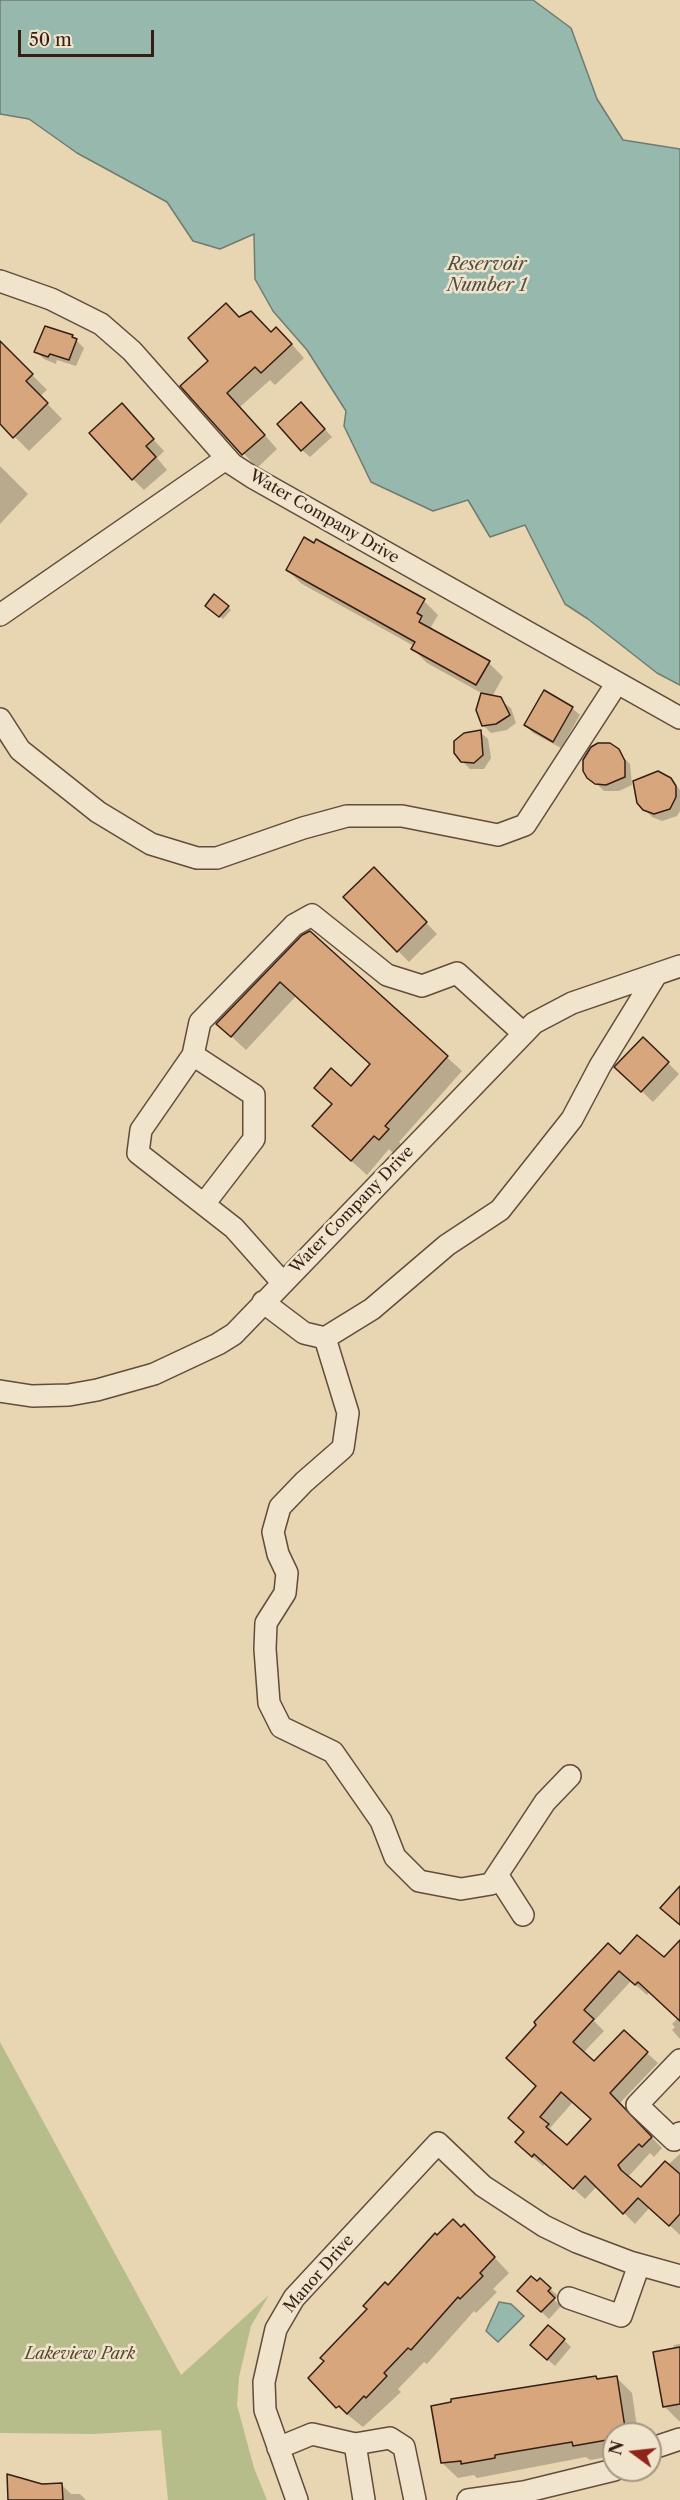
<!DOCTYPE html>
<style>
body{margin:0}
#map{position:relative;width:680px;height:2500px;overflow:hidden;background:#e8d5b1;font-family:"Libre Caslon Text",serif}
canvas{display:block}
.north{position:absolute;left:602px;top:2422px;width:60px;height:60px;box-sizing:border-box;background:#f0e4cc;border:2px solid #a69582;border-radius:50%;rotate:285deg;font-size:16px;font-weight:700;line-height:24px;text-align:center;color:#361e14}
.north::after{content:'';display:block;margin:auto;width:21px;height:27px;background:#8f2418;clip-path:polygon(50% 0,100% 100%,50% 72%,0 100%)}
.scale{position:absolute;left:18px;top:30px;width:136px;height:27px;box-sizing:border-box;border:3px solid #361e14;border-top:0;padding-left:8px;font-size:18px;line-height:21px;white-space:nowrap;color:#361e14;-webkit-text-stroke:4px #f0e4cc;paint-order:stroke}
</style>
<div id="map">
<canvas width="680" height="2500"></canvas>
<div class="north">N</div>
<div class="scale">50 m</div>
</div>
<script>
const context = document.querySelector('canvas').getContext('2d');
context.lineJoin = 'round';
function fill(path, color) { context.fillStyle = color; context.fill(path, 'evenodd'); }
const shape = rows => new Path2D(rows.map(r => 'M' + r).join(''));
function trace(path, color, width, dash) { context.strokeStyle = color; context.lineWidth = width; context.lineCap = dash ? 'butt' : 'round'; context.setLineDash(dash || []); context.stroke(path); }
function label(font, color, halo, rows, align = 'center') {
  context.font = font + ' "Libre Caslon Text",serif'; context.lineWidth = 5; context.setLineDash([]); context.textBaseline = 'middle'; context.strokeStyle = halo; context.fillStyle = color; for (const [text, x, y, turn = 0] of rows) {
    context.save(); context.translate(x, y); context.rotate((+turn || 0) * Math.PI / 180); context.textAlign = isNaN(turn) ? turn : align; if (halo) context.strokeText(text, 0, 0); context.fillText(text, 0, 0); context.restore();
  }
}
const green = shape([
 [0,2042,181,2375,269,2295,251,2326,239,2377,237,2405,254,2468,267,2500,168,2500,161,2430,94,2434,0,2433]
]);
const water = shape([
 [0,0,533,0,571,28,597,99,623,140,680,149,680,685,657,673,588,619,565,604,525,525,490,537,468,500,433,511,371,482,344,426,346,411,307,350,273,311,255,279,254,234,220,249,193,241,167,202,77,153,29,119,0,114,0,0],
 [499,2302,511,2304,524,2316,498,2342,486,2331,499,2302]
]);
const shadow = shape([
 [239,319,290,342,304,358,275,385,270,380,240,407,277,449,257,468,182,386,210,361],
 [72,336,84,348,76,366,57,360,56,364,44,359,36,352],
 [0,342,47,390,40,396,62,419,29,451,0,422],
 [308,411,332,437,310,457,302,450],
 [133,417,164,451,157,458,167,470,144,490,133,479],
 [0,466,28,494,0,524],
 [317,541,424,601,438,615,431,627,435,631,489,663,503,677,493,695,511,708,516,723,507,730,491,733,483,725,483,694,427,663,413,649,414,646,302,584,287,570],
 [228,607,231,610,223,619,210,609],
 [572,708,580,715,561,748,533,733,525,725],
 [480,732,488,739,491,758,484,769,470,769,462,761],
 [622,756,630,764,632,785,619,791,604,791,594,781],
 [670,779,680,790,680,811,677,816,662,821,652,817,644,809],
 [374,869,437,934,409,962,345,897],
 [310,932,462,1071,399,1142,402,1145,394,1154,389,1149,367,1175,329,1141,351,1088,372,1065,296,996,246,1050,218,1024],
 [668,1063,679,1074,653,1102,628,1078],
 [680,1942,680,2039,672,2030,675,2027,672,2024,678,2018,649,1992,647,1995,631,1981,594,2021,604,2031,583,2053,594,2064,647,2053,658,2063,619,2104,662,2148,654,2157,650,2153,628,2177,641,2189,680,2154,680,2235,650,2207,635,2224,597,2186,585,2199,546,2163,543,2166,528,2153,525,2133,538,2087,518,2069,620,1956,665,1959],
 [573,2102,592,2120,567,2147,550,2128],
 [461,2229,479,2241,509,2273,493,2289,497,2292,476,2313,474,2311,427,2364,424,2362,398,2389,401,2392,363,2427,338,2407,388,2287,437,2237],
 [540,2280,558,2296,554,2300,561,2306,549,2319,519,2291],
 [564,2340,571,2347,555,2366,540,2353],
 [680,2344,680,2421,679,2421,664,2406,674,2345],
 [596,2377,599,2380,617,2378,632,2393,638,2434,614,2434,614,2456,590,2460,586,2457,477,2478,474,2475,458,2478,442,2463],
 [61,2484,71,2494,80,2494,86,2500,10,2500,42,2485]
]);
const building = shape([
 [226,303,239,317,251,311,271,332,276,327,292,344,261,373,255,367,227,393,265,435,242,455,180,386,208,361,188,338,226,303],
 [45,326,73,335,72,337,77,339,69,360,50,354,48,357,34,352,45,326],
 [0,341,33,374,26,381,48,403,13,438,0,424,0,341],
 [301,402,325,429,301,451,277,424,301,402],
 [122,403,154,439,146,446,156,457,132,480,89,433,122,403],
 [304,537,314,543,316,539,425,599,417,613,422,616,419,622,490,661,476,685,411,649,415,642,286,570,304,537],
 [214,594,229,606,219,617,205,606,214,594],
 [544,690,573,707,553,742,524,725,544,690],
 [481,693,501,697,510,715,496,724,482,726,476,710,481,693],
 [481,730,483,755,474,763,461,762,454,753,454,741,464,733,481,730],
 [598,743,610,743,619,749,625,761,625,777,606,785,595,784,587,778,583,771,583,760,591,747,598,743],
 [658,771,671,778,676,786,676,797,670,809,654,814,643,810,637,803,633,781,658,771],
 [374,867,427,922,397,952,343,897,374,867],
 [310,931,448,1056,385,1126,389,1129,379,1140,374,1136,351,1161,312,1126,332,1104,314,1088,331,1068,351,1086,370,1064,280,982,231,1037,216,1024,302,935,310,931],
 [643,1037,669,1062,641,1092,614,1067,643,1037],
 [680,1886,680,1925,660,1908,680,1886],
 [637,1935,664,1957,680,1940,680,2021,638,1982,635,1985,619,1971,584,2010,594,2019,573,2042,594,2061,624,2030,648,2052,610,2093,652,2137,642,2147,639,2144,618,2165,621,2170,641,2187,665,2161,680,2174,680,2214,669,2226,638,2198,623,2214,585,2176,573,2189,534,2154,532,2157,515,2142,524,2132,508,2118,536,2086,506,2058,536,2025,534,2022,608,1943,620,1954,637,1935],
 [561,2092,591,2119,567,2145,546,2127,549,2124,540,2117,561,2092],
 [453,2219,461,2227,464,2224,495,2257,480,2273,483,2276,460,2299,458,2297,411,2350,408,2348,384,2373,387,2376,366,2398,364,2396,347,2414,339,2406,336,2408,308,2378,324,2361,320,2358,367,2309,363,2306,385,2282,388,2285,435,2233,437,2235,453,2219],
 [531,2276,537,2281,540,2278,551,2288,548,2291,555,2298,541,2312,517,2291,531,2276],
 [548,2325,565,2339,547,2360,530,2345,548,2325],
 [680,2347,680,2404,663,2407,653,2352,680,2347],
 [596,2376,597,2379,617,2376,626,2434,614,2434,607,2437,607,2440,573,2446,572,2442,495,2455,495,2458,461,2464,461,2461,441,2463,431,2406,451,2402,451,2399,596,2376],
 [7,2474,42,2484,62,2483,63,2500,8,2500,7,2474]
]);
const minor = shape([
 [0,281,51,299,101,324,132,351,232,464,252,477,680,718],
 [0,615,227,458],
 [0,719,20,750,98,812,151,844,197,858,217,858,303,828,347,816,402,816,498,835,525,825,617,683],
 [193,1055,254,1095,254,1139,204,1204],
 [282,1282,234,1228,138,1153,141,1130,193,1055,200,1022,294,925,312,915,387,975,422,986,457,973,523,1033],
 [263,1302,304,1333,325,1338,372,1309,447,1245,500,1210,572,1119,600,1066,656,975],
 [325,1338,348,1413,343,1448,304,1482,280,1507,273,1532,278,1554,287,1573,285,1593,266,1623,265,1649,269,1703,281,1727,333,1752,381,1821,395,1857,419,1881,461,1889,491,1884,545,1802,570,1776],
 [0,1391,32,1396,69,1395,97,1390,154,1374,218,1344,234,1334,534,1023,572,1003,680,966],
 [498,1876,523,1915],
 [680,2060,637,2105,674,2140,680,2133],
 [569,2298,621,2316,639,2265],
 [355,2444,364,2500],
 [278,2448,312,2434,355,2444,390,2438,404,2447,415,2500],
 [650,2449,680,2439],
 [297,2500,265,2410,264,2382,276,2329,294,2298,438,2143,483,2186,544,2226,577,2242,630,2262,680,2276],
 [468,2500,524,2492,614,2470]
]);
const streetNames = [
 ["Water Company Drive",324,517,30],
 ["Water Company Drive",352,1210,-46],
 ["Manor Drive",319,2274,-49]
];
const parkNames = [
 ["Lakeview Park",80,2354]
];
const waterNames = [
 ["Reservoir",487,265],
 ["Number 1",487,286]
];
fill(green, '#b6bd8b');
fill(water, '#97b9ad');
trace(water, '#707b70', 1.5);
fill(shadow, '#0003');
fill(building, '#d7a67c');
trace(building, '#361e14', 1.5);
trace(minor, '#624c3b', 24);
trace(minor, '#f0e4cc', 21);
label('16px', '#361e14', '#f0e4cc', streetNames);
label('italic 16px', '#564632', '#f0e4cc', parkNames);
label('italic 18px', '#534c42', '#f0e4cc', waterNames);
</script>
